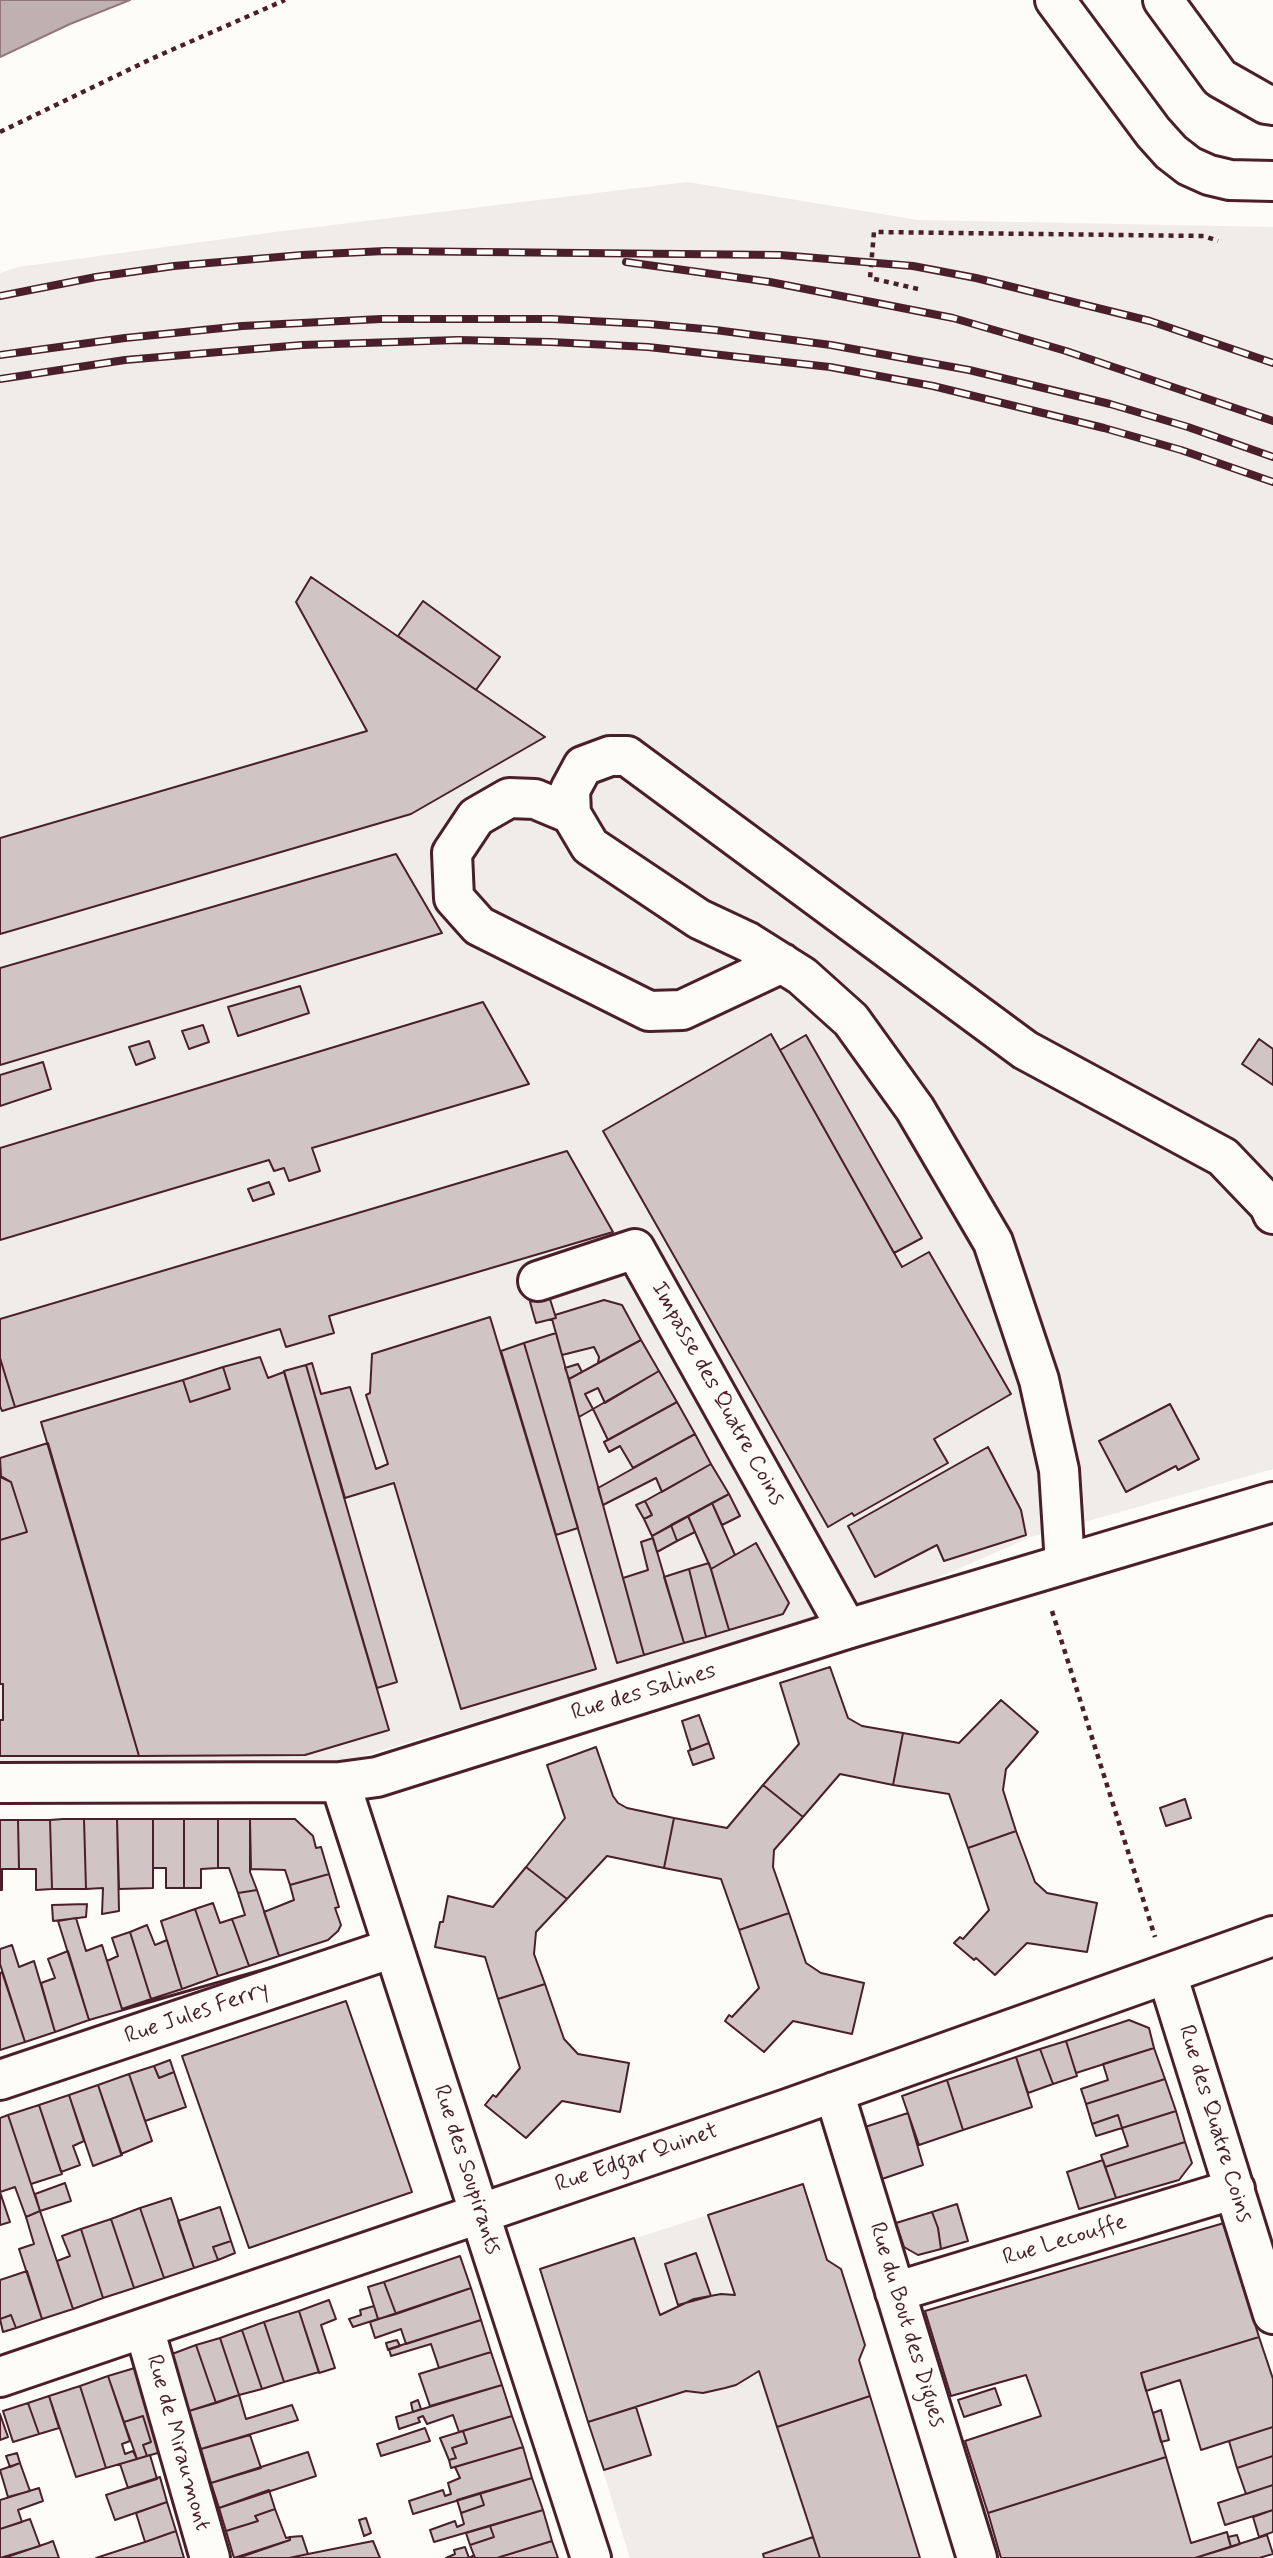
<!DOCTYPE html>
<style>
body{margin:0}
canvas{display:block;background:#fdfcf7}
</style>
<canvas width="1273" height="2558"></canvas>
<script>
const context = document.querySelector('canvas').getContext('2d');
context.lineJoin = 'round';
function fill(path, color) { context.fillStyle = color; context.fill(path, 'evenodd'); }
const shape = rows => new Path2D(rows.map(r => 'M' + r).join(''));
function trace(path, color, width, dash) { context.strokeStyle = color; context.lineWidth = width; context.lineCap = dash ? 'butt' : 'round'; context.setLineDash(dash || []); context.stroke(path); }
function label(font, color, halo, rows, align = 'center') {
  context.font = font + ' Mynerve,sans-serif'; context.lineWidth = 5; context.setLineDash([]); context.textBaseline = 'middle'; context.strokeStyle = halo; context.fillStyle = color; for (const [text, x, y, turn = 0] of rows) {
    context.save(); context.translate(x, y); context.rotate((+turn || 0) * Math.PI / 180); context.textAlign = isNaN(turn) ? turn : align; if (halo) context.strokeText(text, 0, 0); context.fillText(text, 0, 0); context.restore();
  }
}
const built = shape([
 [687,182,918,220,1273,227,1273,1469,1031,1537,905,1592,320,1769,0,1775,0,273,18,267,275,232],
 [708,2215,827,2260,865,2345,859,2361,920,2558,630,2558,540,2269]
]);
const water = shape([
 [0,0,130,0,70,24,0,57,0,0]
]);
const building = shape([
 [311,577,545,737,411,814,0,934,0,838,367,731,296,602,311,577],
 [423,601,500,657,476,690,398,636,423,601],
 [396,854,442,933,0,1065,0,968,396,854],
 [300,986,309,1013,238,1036,228,1007,300,986],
 [483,1002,529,1084,312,1148,320,1171,289,1181,284,1168,274,1171,269,1160,0,1240,0,1148,483,1002],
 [203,1025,209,1042,189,1049,182,1031,203,1025],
 [771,1034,902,1267,929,1252,1011,1394,934,1439,948,1463,854,1516,852,1513,828,1527,603,1131,771,1034],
 [806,1035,922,1238,894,1253,780,1050,806,1035],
 [1259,1039,1273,1049,1273,1085,1242,1064,1259,1039],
 [149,1041,155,1058,136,1065,129,1047,149,1041],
 [43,1062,51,1089,0,1106,0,1075,43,1062],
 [567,1151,613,1232,329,1316,334,1333,286,1347,280,1329,15,1407,0,1358,0,1319,567,1151],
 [269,1182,274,1194,253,1201,248,1189,269,1182],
 [549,1296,556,1318,536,1323,530,1302,549,1296],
 [604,1300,622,1305,641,1340,598,1363,599,1357,594,1347,562,1355,552,1319,556,1318,555,1315,604,1300],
 [490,1317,596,1669,461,1709,394,1483,345,1498,306,1365,312,1363,321,1394,350,1387,376,1469,388,1464,366,1395,370,1393,372,1354,490,1317],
 [556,1333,644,1655,617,1663,524,1343,556,1333],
 [641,1340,659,1371,605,1403,598,1388,585,1394,593,1409,579,1417,569,1379,641,1340],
 [524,1343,578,1528,556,1535,501,1351,524,1343],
 [260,1357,268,1378,284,1372,389,1730,305,1755,139,1756,41,1422,183,1380,190,1402,230,1389,223,1367,260,1357],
 [0,1358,15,1407,2,1411,0,1406,0,1358],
 [578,1364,582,1372,569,1379,565,1368,578,1364],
 [306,1365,397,1682,377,1688,284,1371,306,1365],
 [223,1367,230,1389,190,1402,183,1380,223,1367],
 [659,1371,677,1402,608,1440,593,1409,659,1371],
 [677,1402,695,1434,633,1468,620,1446,609,1452,604,1442,677,1402],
 [1170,1404,1199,1459,1178,1470,1176,1466,1126,1492,1099,1441,1170,1404],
 [695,1434,711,1464,662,1492,656,1478,603,1505,598,1488,695,1434],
 [48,1443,139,1756,0,1756,0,1720,3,1720,3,1684,0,1684,0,1540,27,1532,11,1482,1,1476,0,1458,48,1443],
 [988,1447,1021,1510,1026,1535,944,1561,937,1545,875,1577,848,1526,988,1447],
 [711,1464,729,1494,652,1536,644,1519,652,1515,645,1501,711,1464],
 [0,1477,11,1482,27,1532,0,1540,0,1477],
 [729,1494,740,1516,722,1525,712,1503,729,1494],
 [645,1501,652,1515,644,1519,636,1505,645,1501],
 [712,1503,735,1555,711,1569,688,1516,712,1503],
 [688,1516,695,1532,677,1541,671,1525,688,1516],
 [671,1525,677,1541,657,1552,652,1536,671,1525],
 [653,1538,684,1643,644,1655,623,1578,648,1570,641,1542,653,1538],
 [756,1543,789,1603,783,1614,729,1630,711,1569,756,1543],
 [709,1563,729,1630,706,1637,689,1569,709,1563],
 [689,1569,706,1637,684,1643,664,1577,689,1569],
 [830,1667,848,1718,862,1726,903,1733,893,1785,840,1774,803,1817,763,1785,799,1744,780,1683,830,1667],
 [1001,1700,1038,1732,1006,1769,1003,1790,1016,1831,968,1848,949,1794,893,1785,903,1733,959,1743,1001,1700],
 [699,1715,709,1743,691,1750,682,1721,699,1715],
 [709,1743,714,1758,693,1765,688,1751,709,1743],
 [596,1747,613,1796,618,1803,627,1808,674,1818,664,1868,607,1856,567,1899,526,1867,565,1818,547,1765,596,1747],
 [763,1785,803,1817,774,1850,773,1867,789,1913,739,1930,721,1879,664,1868,674,1818,727,1828,763,1785],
 [1185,1799,1191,1818,1166,1826,1160,1808,1185,1799],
 [63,1819,84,1819,86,1889,52,1889,50,1820,63,1819],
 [84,1819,117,1819,119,1911,102,1914,103,1888,86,1889,84,1819],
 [117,1819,153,1819,153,1888,119,1889,117,1819],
 [153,1819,184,1819,184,1888,166,1888,166,1868,153,1868,153,1819],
 [184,1819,218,1819,218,1868,201,1869,201,1888,184,1888,184,1819],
 [218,1819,250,1819,250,1872,257,1890,238,1893,229,1868,218,1868,218,1819],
 [250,1819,295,1819,313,1836,316,1848,321,1847,329,1874,290,1885,285,1870,251,1869,250,1819],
 [0,1820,18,1820,19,1869,2,1869,2,1890,0,1890,0,1820],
 [18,1820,50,1820,52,1889,36,1890,36,1869,19,1869,18,1820],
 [1016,1831,1035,1882,1047,1893,1097,1903,1087,1952,1027,1943,995,1975,976,1958,974,1960,954,1943,960,1937,963,1939,989,1910,968,1848,1016,1831],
 [526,1867,567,1899,536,1932,534,1954,545,1984,498,1999,485,1957,435,1947,440,1922,443,1922,448,1896,493,1907,526,1867],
 [329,1874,339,1907,335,1908,341,1925,338,1931,328,1940,279,1956,264,1912,294,1900,290,1885,329,1874],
 [257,1890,279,1956,249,1966,232,1919,245,1915,238,1893,257,1890],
 [213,1903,220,1923,232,1919,249,1966,218,1976,195,1909,213,1903],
 [87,1904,86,1917,53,1921,52,1905,87,1904],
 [195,1909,218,1976,182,1989,161,1921,195,1909],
 [789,1913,806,1963,821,1973,864,1983,852,2034,793,2021,764,2052,725,2021,729,2015,732,2017,759,1988,739,1930,789,1913],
 [76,1918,86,1951,102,1945,122,2009,338,1948,89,2020,58,1921,76,1918],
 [147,1925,155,1945,167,1940,182,1989,151,1999,130,1932,147,1925],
 [130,1932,151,1999,122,2009,107,1961,118,1956,112,1938,130,1932],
 [12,1945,19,1967,34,1961,55,2032,25,2042,0,1964,0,1949,12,1945],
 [68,1951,89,2020,55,2032,41,1983,55,1978,48,1959,68,1951],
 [2,1972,25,2042,0,2050,0,1973,2,1972],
 [545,1984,564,2039,578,2054,629,2063,620,2112,562,2101,526,2138,485,2105,493,2095,496,2097,520,2068,498,1999,545,1984],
 [346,2001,412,2192,249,2248,182,2056,346,2001],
 [1129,2020,1149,2028,1154,2048,1076,2073,1066,2041,1129,2020],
 [1066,2041,1077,2076,1053,2084,1040,2049,1066,2041],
 [1154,2048,1165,2079,1086,2104,1081,2089,1108,2080,1103,2064,1154,2048],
 [1040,2049,1053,2084,1028,2093,1016,2057,1040,2049],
 [1016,2057,1032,2107,963,2130,947,2080,1016,2057],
 [170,2060,174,2072,159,2078,154,2066,170,2060],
 [154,2066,159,2078,174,2072,186,2107,145,2121,129,2074,154,2066],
 [129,2074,152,2141,121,2154,98,2085,129,2074],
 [1165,2079,1176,2111,1122,2128,1118,2115,1092,2124,1086,2104,1165,2079],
 [947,2080,963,2130,919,2145,902,2096,947,2080],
 [98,2085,122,2155,93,2166,69,2095,98,2085],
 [69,2095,84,2141,73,2146,80,2165,61,2172,39,2105,69,2095],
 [39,2105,62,2174,31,2184,8,2115,39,2105],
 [1176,2111,1185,2142,1105,2167,1101,2155,1128,2146,1122,2128,1176,2111],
 [908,2113,923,2165,882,2179,865,2127,908,2113],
 [8,2115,40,2211,26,2217,15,2187,0,2192,0,2118,8,2115],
 [1118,2115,1122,2128,1096,2136,1092,2124,1118,2115],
 [1185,2142,1192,2163,1179,2180,1116,2198,1105,2167,1185,2142],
 [1103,2160,1116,2198,1079,2209,1067,2172,1103,2160],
 [65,2183,71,2201,40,2211,35,2194,65,2183],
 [803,2184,827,2260,841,2269,865,2345,859,2360,870,2396,777,2427,759,2371,736,2385,725,2388,703,2393,686,2391,588,2422,540,2269,634,2238,660,2315,694,2299,721,2294,735,2295,708,2215,803,2184],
 [0,2192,10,2222,0,2225,0,2192],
 [171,2198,194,2268,164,2278,140,2208,171,2198],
 [957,2204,968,2241,941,2249,938,2228,932,2212,957,2204],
 [220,2207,231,2241,213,2247,218,2260,194,2268,178,2221,220,2207],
 [140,2208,164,2278,134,2288,111,2219,140,2208],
 [40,2211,73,2309,42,2319,19,2249,34,2244,26,2217,40,2211],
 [932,2212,938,2228,941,2249,918,2255,904,2247,896,2223,932,2212],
 [111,2219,134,2288,103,2298,81,2229,111,2219],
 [1224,2223,1259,2337,1141,2373,1166,2457,988,2513,965,2441,1041,2416,1026,2375,951,2396,925,2311,1224,2223],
 [81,2229,103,2298,73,2309,57,2261,70,2256,62,2236,81,2229],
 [231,2241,235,2253,218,2260,213,2247,231,2241],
 [696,2253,711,2296,678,2305,665,2264,696,2253],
 [460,2256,471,2288,396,2314,384,2282,460,2256],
 [27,2271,42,2319,16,2328,11,2315,0,2319,0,2280,27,2271],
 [384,2282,396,2314,378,2319,368,2287,384,2282],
 [471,2288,481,2320,406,2344,401,2329,375,2338,370,2322,471,2288],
 [329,2300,336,2319,321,2325,335,2368,319,2373,299,2311,329,2300],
 [374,2306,378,2319,353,2327,349,2319,361,2315,360,2310,374,2306],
 [299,2311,319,2372,284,2382,264,2322,299,2311],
 [11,2315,16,2328,3,2332,0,2319,11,2315],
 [481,2320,491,2352,439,2368,431,2344,391,2356,389,2349,481,2320],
 [264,2322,284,2382,262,2389,242,2330,264,2322],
 [242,2330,262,2389,239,2395,220,2338,242,2330],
 [1259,2337,1273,2379,1273,2427,1201,2450,1180,2380,1146,2391,1141,2373,1259,2337],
 [220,2338,239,2395,216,2403,196,2345,220,2338],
 [397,2340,400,2346,388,2350,386,2343,397,2340],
 [196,2345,216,2403,189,2411,172,2354,196,2345],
 [491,2352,502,2385,430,2406,419,2374,491,2352],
 [138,2367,165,2451,147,2456,143,2445,151,2442,143,2416,124,2422,108,2376,138,2367],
 [108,2376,130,2441,122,2444,125,2454,133,2451,137,2459,106,2468,80,2386,108,2376],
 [502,2385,512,2416,459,2432,453,2415,427,2424,423,2416,418,2418,420,2422,399,2429,396,2417,502,2385],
 [80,2386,106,2468,76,2477,49,2396,80,2386],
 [995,2388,1001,2405,964,2417,958,2400,995,2388],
 [239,2395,246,2419,292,2405,298,2420,201,2449,189,2411,239,2395],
 [49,2396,59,2428,39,2434,28,2403,49,2396],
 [870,2396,920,2558,820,2558,777,2427,870,2396],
 [418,2400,421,2409,413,2412,411,2403,418,2400],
 [28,2403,39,2434,13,2442,3,2411,28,2403],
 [636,2407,651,2455,604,2470,588,2422,636,2407],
 [1161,2410,1169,2440,1161,2442,1153,2413,1161,2410],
 [0,2414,8,2437,0,2440,0,2414],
 [143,2416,151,2442,143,2445,147,2456,137,2459,124,2422,143,2416],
 [512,2416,523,2447,451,2468,449,2460,456,2458,452,2448,467,2443,463,2431,512,2416],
 [1273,2427,1273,2456,1237,2468,1229,2441,1273,2427],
 [425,2428,430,2441,381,2456,377,2444,425,2428],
 [463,2431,467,2443,452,2448,456,2458,449,2460,440,2438,463,2431],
 [250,2435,261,2468,211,2483,201,2449,250,2435],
 [523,2447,532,2478,413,2514,409,2501,443,2490,445,2496,451,2494,448,2483,460,2478,455,2467,523,2447],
 [308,2452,316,2476,219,2508,211,2483,308,2452],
 [17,2453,20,2463,10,2467,6,2456,17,2453],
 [150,2455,157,2479,128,2488,120,2464,150,2455],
 [1273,2456,1273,2485,1246,2494,1237,2468,1273,2456],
 [1166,2457,1191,2543,1227,2532,1231,2547,1195,2558,1001,2558,988,2513,1166,2457],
 [20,2463,30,2491,8,2497,0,2470,20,2463],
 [160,2477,167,2502,115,2520,106,2495,160,2477],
 [532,2478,543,2510,434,2542,430,2530,455,2521,457,2527,464,2524,461,2513,484,2505,480,2493,532,2478],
 [1273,2485,1273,2510,1225,2525,1218,2503,1273,2485],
 [39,2488,43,2501,18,2510,22,2522,0,2529,0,2500,39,2488],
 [269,2490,275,2509,255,2516,258,2521,226,2531,219,2508,269,2490],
 [480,2493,484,2505,461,2513,457,2500,480,2493],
 [167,2502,176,2531,145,2542,136,2513,167,2502],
 [275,2509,286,2538,290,2537,290,2540,234,2558,226,2531,258,2521,255,2516,275,2509],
 [543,2510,552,2541,497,2558,475,2558,470,2545,494,2537,490,2526,543,2510],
 [1273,2510,1273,2532,1259,2537,1253,2517,1273,2510],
 [366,2518,371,2533,364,2536,359,2520,366,2518],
 [30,2519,40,2546,0,2558,0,2529,30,2519],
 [490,2526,494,2537,470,2545,466,2533,490,2526],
 [176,2531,184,2558,96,2558,145,2542,176,2531],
 [1237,2535,1240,2544,1231,2547,1228,2537,1237,2535],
 [1267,2535,1273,2554,1259,2558,1195,2558,1267,2535],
 [302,2536,308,2554,289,2558,238,2558,290,2540,290,2537,302,2536],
 [813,2537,820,2558,764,2558,763,2554,813,2537],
 [53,2541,59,2558,4,2558,48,2543,53,2541],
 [373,2541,380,2558,289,2558,308,2554,373,2541],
 [552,2541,558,2558,500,2558,500,2557,552,2541],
 [465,2547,469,2558,474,2555,475,2558,446,2558,455,2554,454,2550,465,2547]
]);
const path = shape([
 [0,132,151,59,285,0],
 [918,289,870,278,874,232,1204,236,1218,241],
 [1052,1611,1155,1937]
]);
const minor = shape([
 [1055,0,1153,132,1171,152,1189,166,1209,175,1230,180,1273,181],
 [1163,0,1220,78,1266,104,1273,105],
 [571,814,535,799,509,798,476,817,452,853,454,898,479,926,649,1011,682,1010,782,963],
 [538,1281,635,1249,847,1629],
 [1065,1564,1059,1470,1039,1380,993,1242,915,1109,851,1020,802,976,748,942,699,919,590,846,571,814,570,790,583,766,610,756,627,756,1025,1050,1223,1157,1269,1205,1273,1214],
 [340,1782,591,2558],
 [0,1783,340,1782,377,1777,847,1629,1273,1502],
 [1167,1974,1273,2314],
 [0,2080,393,1948],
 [834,2092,977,2558],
 [895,2292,1235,2189],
 [144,2328,210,2558],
 [0,2377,787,2109,1273,1936]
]);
const rail = shape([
 [626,262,770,282,953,318,1066,351,1273,421],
 [0,296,96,277,174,266,302,255,385,251,780,255,913,266,976,278,1150,321,1273,363],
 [0,355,125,338,242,326,381,319,552,319,649,324,715,330,831,345,969,370,1110,404,1188,427,1273,457],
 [0,379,125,360,302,345,458,340,551,342,648,347,830,367,933,386,1104,428,1181,450,1273,482]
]);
const streetNames = [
 ["Impasse des Quatre Coins",717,1394,61],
 ["Rue des Salines",644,1693,-17],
 ["Rue Jules Ferry",197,2014,-19],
 ["Rue des Quatre Coins",1214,2124,73],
 ["Rue Edgar Quinet",637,2159,-19],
 ["Rue des Soupirants",466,2170,72],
 ["Rue Lecouffe",1065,2241,-17],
 ["Rue du Bout des Digues",906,2325,73],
 ["Rue de Miraumont",177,2443,74]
];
fill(built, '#f0ece8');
fill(water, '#c0b1b1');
trace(water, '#91777b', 2);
fill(building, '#d0c5c4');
trace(building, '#4a1f2b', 2);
trace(minor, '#4a1f2b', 44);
trace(path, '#4a1f2b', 4.5, [5, 5]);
trace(minor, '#fdfcf7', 38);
trace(rail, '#4a1f2b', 8);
trace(rail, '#fdfcf7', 5, [16]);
label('23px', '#4a1f2b', '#fdfcf7', streetNames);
</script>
